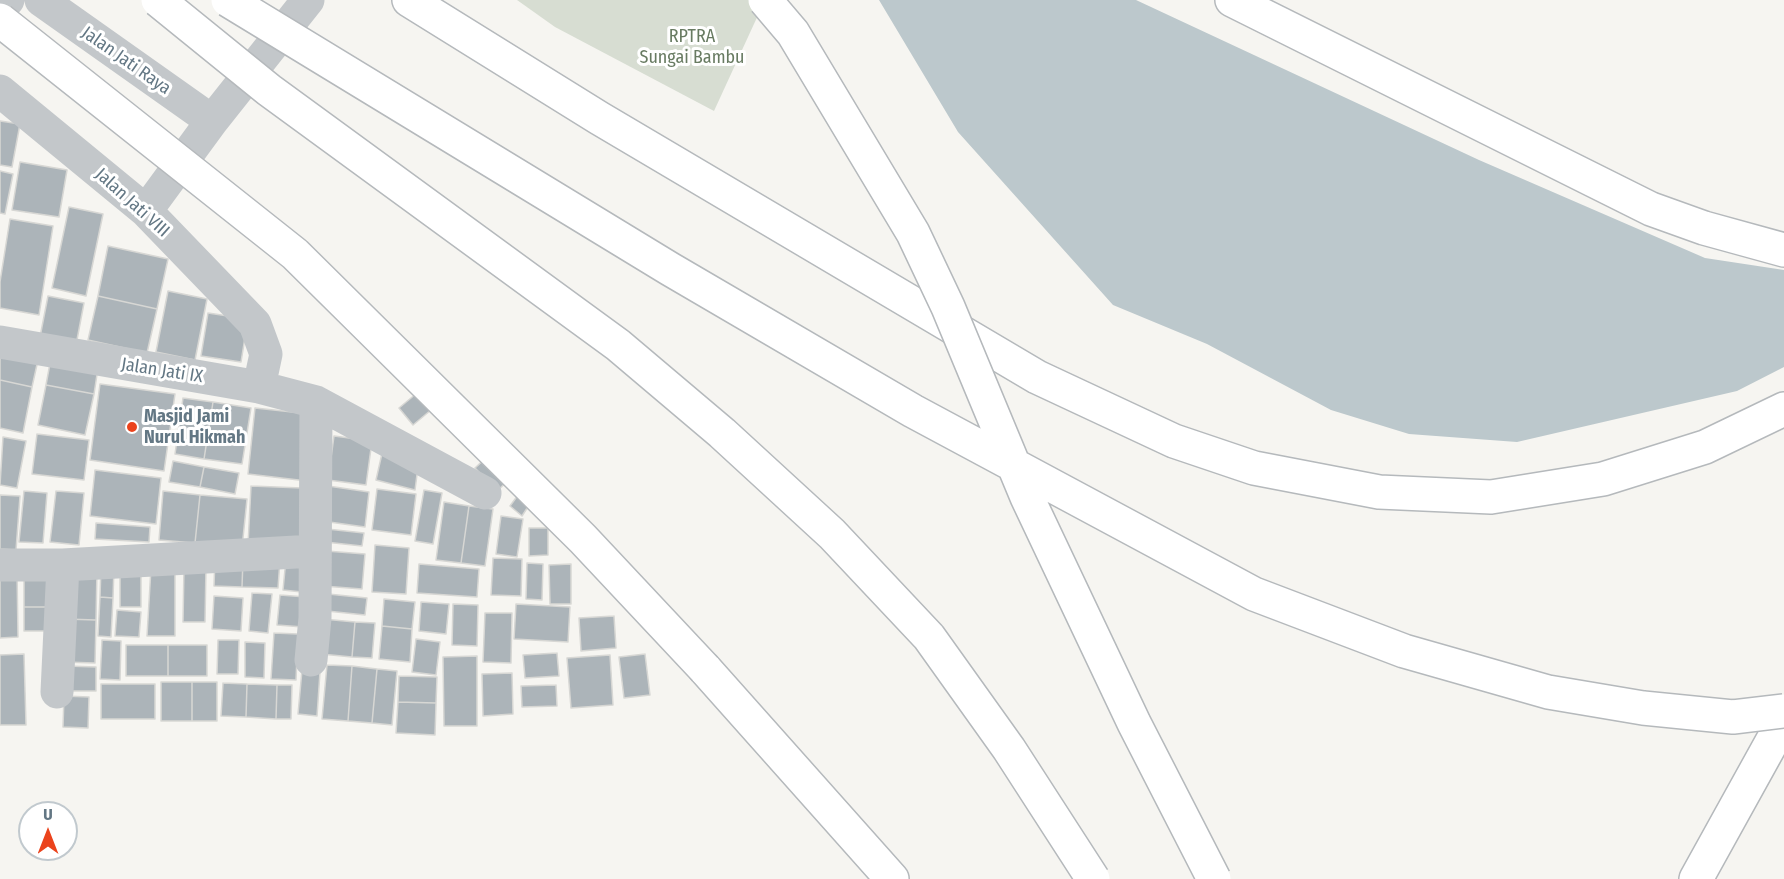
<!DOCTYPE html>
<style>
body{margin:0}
#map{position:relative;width:1784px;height:879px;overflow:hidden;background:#f6f5f1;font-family:"Fira Sans Condensed",sans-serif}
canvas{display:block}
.north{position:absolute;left:18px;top:801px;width:60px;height:60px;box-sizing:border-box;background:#fff;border:2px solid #c1c9ce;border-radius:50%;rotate:0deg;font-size:16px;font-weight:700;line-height:24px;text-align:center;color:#637784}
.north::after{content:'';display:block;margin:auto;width:21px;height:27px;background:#eb431c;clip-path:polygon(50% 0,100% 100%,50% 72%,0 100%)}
</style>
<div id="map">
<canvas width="1784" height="879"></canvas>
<div class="north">U</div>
</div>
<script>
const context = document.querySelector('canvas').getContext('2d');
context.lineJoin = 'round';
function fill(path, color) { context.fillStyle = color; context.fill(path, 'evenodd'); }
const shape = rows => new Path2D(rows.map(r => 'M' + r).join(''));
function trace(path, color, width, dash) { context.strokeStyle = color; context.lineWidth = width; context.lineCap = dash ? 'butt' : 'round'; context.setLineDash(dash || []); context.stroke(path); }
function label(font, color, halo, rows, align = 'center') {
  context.font = font + ' "Fira Sans Condensed",sans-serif'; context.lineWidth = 6; context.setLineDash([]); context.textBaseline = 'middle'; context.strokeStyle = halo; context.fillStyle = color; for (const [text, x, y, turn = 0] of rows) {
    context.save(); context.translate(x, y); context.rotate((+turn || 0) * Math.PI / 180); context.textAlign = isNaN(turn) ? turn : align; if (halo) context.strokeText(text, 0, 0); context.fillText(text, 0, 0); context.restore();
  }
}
const green = shape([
 [517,0,765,0,714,111,555,27]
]);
const water = shape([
 [879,0,1136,0,1479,160,1705,258,1784,270,1784,367,1737,391,1517,442,1409,434,1331,410,1207,344,1113,305,958,132]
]);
const building = shape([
 [0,121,20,124,12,167,0,165,0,121],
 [20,162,67,170,59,217,12,210,20,162],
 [0,171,13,174,5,214,0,213,0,171],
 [69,207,103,214,86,296,52,288,69,207],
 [10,219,53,226,39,315,0,308,0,282,10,219],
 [108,246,168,259,157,309,98,296,108,246],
 [168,291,207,299,195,360,156,352,168,291],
 [48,296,84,303,76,345,40,337,48,296],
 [98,296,157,309,147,353,88,340,98,296],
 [208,313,248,319,241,362,201,356,208,313],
 [0,352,38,360,32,387,0,380,0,352],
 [51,358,98,368,94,394,46,385,51,358],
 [0,380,32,387,23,433,0,428,0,380],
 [100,384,175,394,164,471,90,460,100,384],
 [46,385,94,394,85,435,38,425,46,385],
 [423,388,437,405,413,425,399,408,423,388],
 [183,398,213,402,204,459,175,454,183,398],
 [213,402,251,408,242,464,204,459,213,402],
 [255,408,311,414,307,481,248,474,255,408],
 [37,434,89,440,84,480,32,474,37,434],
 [334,436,372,441,366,485,328,480,334,436],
 [3,437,26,441,17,488,0,485,3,437],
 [383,449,419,459,415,490,376,480,383,449],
 [490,454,512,477,497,491,475,468,490,454],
 [173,461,204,467,200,487,169,482,173,461],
 [204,467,239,473,235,494,200,487,204,467],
 [95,470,161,478,156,524,90,516,95,470],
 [251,486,302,488,300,546,248,545,251,486],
 [328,486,369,492,365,527,322,521,328,486],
 [377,489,416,494,411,535,372,530,377,489],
 [424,490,442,493,433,544,415,541,424,490],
 [24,491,47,493,43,543,19,542,24,491],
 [56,491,84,493,79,545,50,542,56,491],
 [163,491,200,495,195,543,159,540,163,491],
 [521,491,533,499,522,516,510,506,521,491],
 [0,495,20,496,16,550,0,549,0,495],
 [200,495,247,499,242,548,195,543,200,495],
 [444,502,469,506,461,563,436,560,444,502],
 [469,506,493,509,485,566,461,563,469,506],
 [501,516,523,519,517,557,496,554,501,516],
 [96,523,150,527,149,542,95,539,96,523],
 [529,528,548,528,548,555,529,556,529,528],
 [327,529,364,533,362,546,325,542,327,529],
 [375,545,409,548,406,594,372,592,375,545],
 [326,551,365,554,362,589,323,586,326,551],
 [215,557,243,559,242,587,214,586,215,557],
 [493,558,522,559,521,596,491,595,493,558],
 [243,559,280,560,278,588,242,587,243,559],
 [286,559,305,560,302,592,283,590,286,559],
 [527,563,543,564,542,600,526,599,527,563],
 [419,564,479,569,477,597,417,593,419,564],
 [571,564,571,604,550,604,549,565,571,564],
 [184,566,206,566,205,622,183,622,184,566],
 [101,567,114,567,113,598,100,597,101,567],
 [175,567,175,636,147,636,151,568,175,567],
 [24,568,52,568,52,607,24,607,24,568],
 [66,568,97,569,96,620,65,619,66,568],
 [120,568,141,568,141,607,120,607,120,568],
 [0,570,17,570,18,637,0,638,0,570],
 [252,593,272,594,268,633,249,631,252,593],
 [328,594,367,598,365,615,327,611,328,594],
 [280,595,306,597,303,627,277,625,280,595],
 [214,596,243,598,241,631,212,629,214,596],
 [100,597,113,598,111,637,98,636,100,597],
 [384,599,415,602,412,629,382,626,384,599],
 [421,602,449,604,446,634,419,631,421,602],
 [453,604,478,605,477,646,452,645,453,604],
 [516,604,570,607,568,642,514,639,516,604],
 [24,607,52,607,52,631,24,631,24,607],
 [117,610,141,612,139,637,115,636,117,610],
 [485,613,512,613,511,663,483,662,485,613],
 [614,616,616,648,581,651,579,618,614,616],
 [65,619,96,620,95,663,64,662,65,619],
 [323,619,355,622,352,657,321,654,323,619],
 [355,622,375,623,372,658,352,657,355,622],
 [382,626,412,629,410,662,379,659,382,626],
 [274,633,298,634,296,680,271,679,274,633],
 [416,639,440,642,436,675,412,672,416,639],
 [102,640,121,641,120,680,100,679,102,640],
 [218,640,239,640,238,674,217,674,218,640],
 [245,642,265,643,264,678,245,677,245,642],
 [126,645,168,645,168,676,126,676,126,645],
 [168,645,207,645,207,676,168,676,168,645],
 [557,653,559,676,525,678,523,655,557,653],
 [24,654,26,725,0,725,0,655,24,654],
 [645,654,650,695,624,698,619,657,645,654],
 [610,655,613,705,571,708,567,658,610,655],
 [477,656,477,726,444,726,443,657,477,656],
 [327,665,352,666,348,721,322,719,327,665],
 [66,666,96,667,96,691,66,691,66,666],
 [352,666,377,669,372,723,348,721,352,666],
 [377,669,397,671,392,725,372,723,377,669],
 [302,670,320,672,317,716,298,714,302,670],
 [512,673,513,714,483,716,482,674,512,673],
 [399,676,437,677,436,703,398,702,399,676],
 [161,682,192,682,192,721,161,721,161,682],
 [192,682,217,682,217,721,192,721,192,682],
 [223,683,247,684,246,717,221,716,223,683],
 [101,684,155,684,155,719,101,719,101,684],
 [247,684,277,685,276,719,246,717,247,684],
 [277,685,292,685,291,719,276,719,277,685],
 [556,685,557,706,522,707,521,686,556,685],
 [64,696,89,697,88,728,63,727,64,696],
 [398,702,436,703,435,735,396,733,398,702]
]);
const minor = shape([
 [41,0,212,121,308,0],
 [0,7,8,0],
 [0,91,146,211,255,324,266,354,259,387,0,342],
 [146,211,212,121],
 [259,387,316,402,485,493],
 [0,565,63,565,314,551],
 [311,660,315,618,316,402],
 [57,692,63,565]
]);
const highway = shape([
 [409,0,599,118,1037,377,1174,441,1254,468,1379,492,1491,497,1603,479,1705,447,1784,409],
 [1232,0,1651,209,1704,228,1784,250],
 [705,669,892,879],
 [1696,879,1784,720]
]);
const highwayBridge = shape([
 [158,0,269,90,618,345,722,433,832,534,929,637,1009,749,1093,879],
 [228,0,670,269,913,411,1254,594,1404,651,1548,692,1643,708,1733,717,1784,711],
 [765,0,793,33,913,233,948,307,1027,497,1134,723,1214,879],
 [0,20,295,254,583,539,705,669]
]);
const markers = [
 [132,427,6,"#eb431c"]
];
const parkNames = [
 ["RPTRA",692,37],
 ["Sungai Bambu",692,58]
];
const streetNames = [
 ["Jalan Jati Raya",126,61,35],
 ["Jalan Jati VIII",132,203,42],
 ["Jalan Jati IX",162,371,9]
];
const poiNames = [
 ["Masjid Jami",144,417],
 ["Nurul Hikmah",144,438]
];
fill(green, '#d7ddd2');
fill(water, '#bcc8cc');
fill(building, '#acb4b9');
trace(building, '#d7d7d4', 1.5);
trace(highway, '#b5b9bc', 36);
trace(minor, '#c3c7ca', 33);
trace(highway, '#fff', 33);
trace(highwayBridge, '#b5b9bc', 36, []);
trace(highwayBridge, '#fff', 33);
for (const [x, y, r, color] of markers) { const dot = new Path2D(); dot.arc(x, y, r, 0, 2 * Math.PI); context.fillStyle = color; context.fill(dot); trace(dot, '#fff', 2); }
label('18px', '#687b62', '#fff', parkNames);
label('18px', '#637784', '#fff', streetNames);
label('bold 18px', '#637784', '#fff', poiNames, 'left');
</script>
